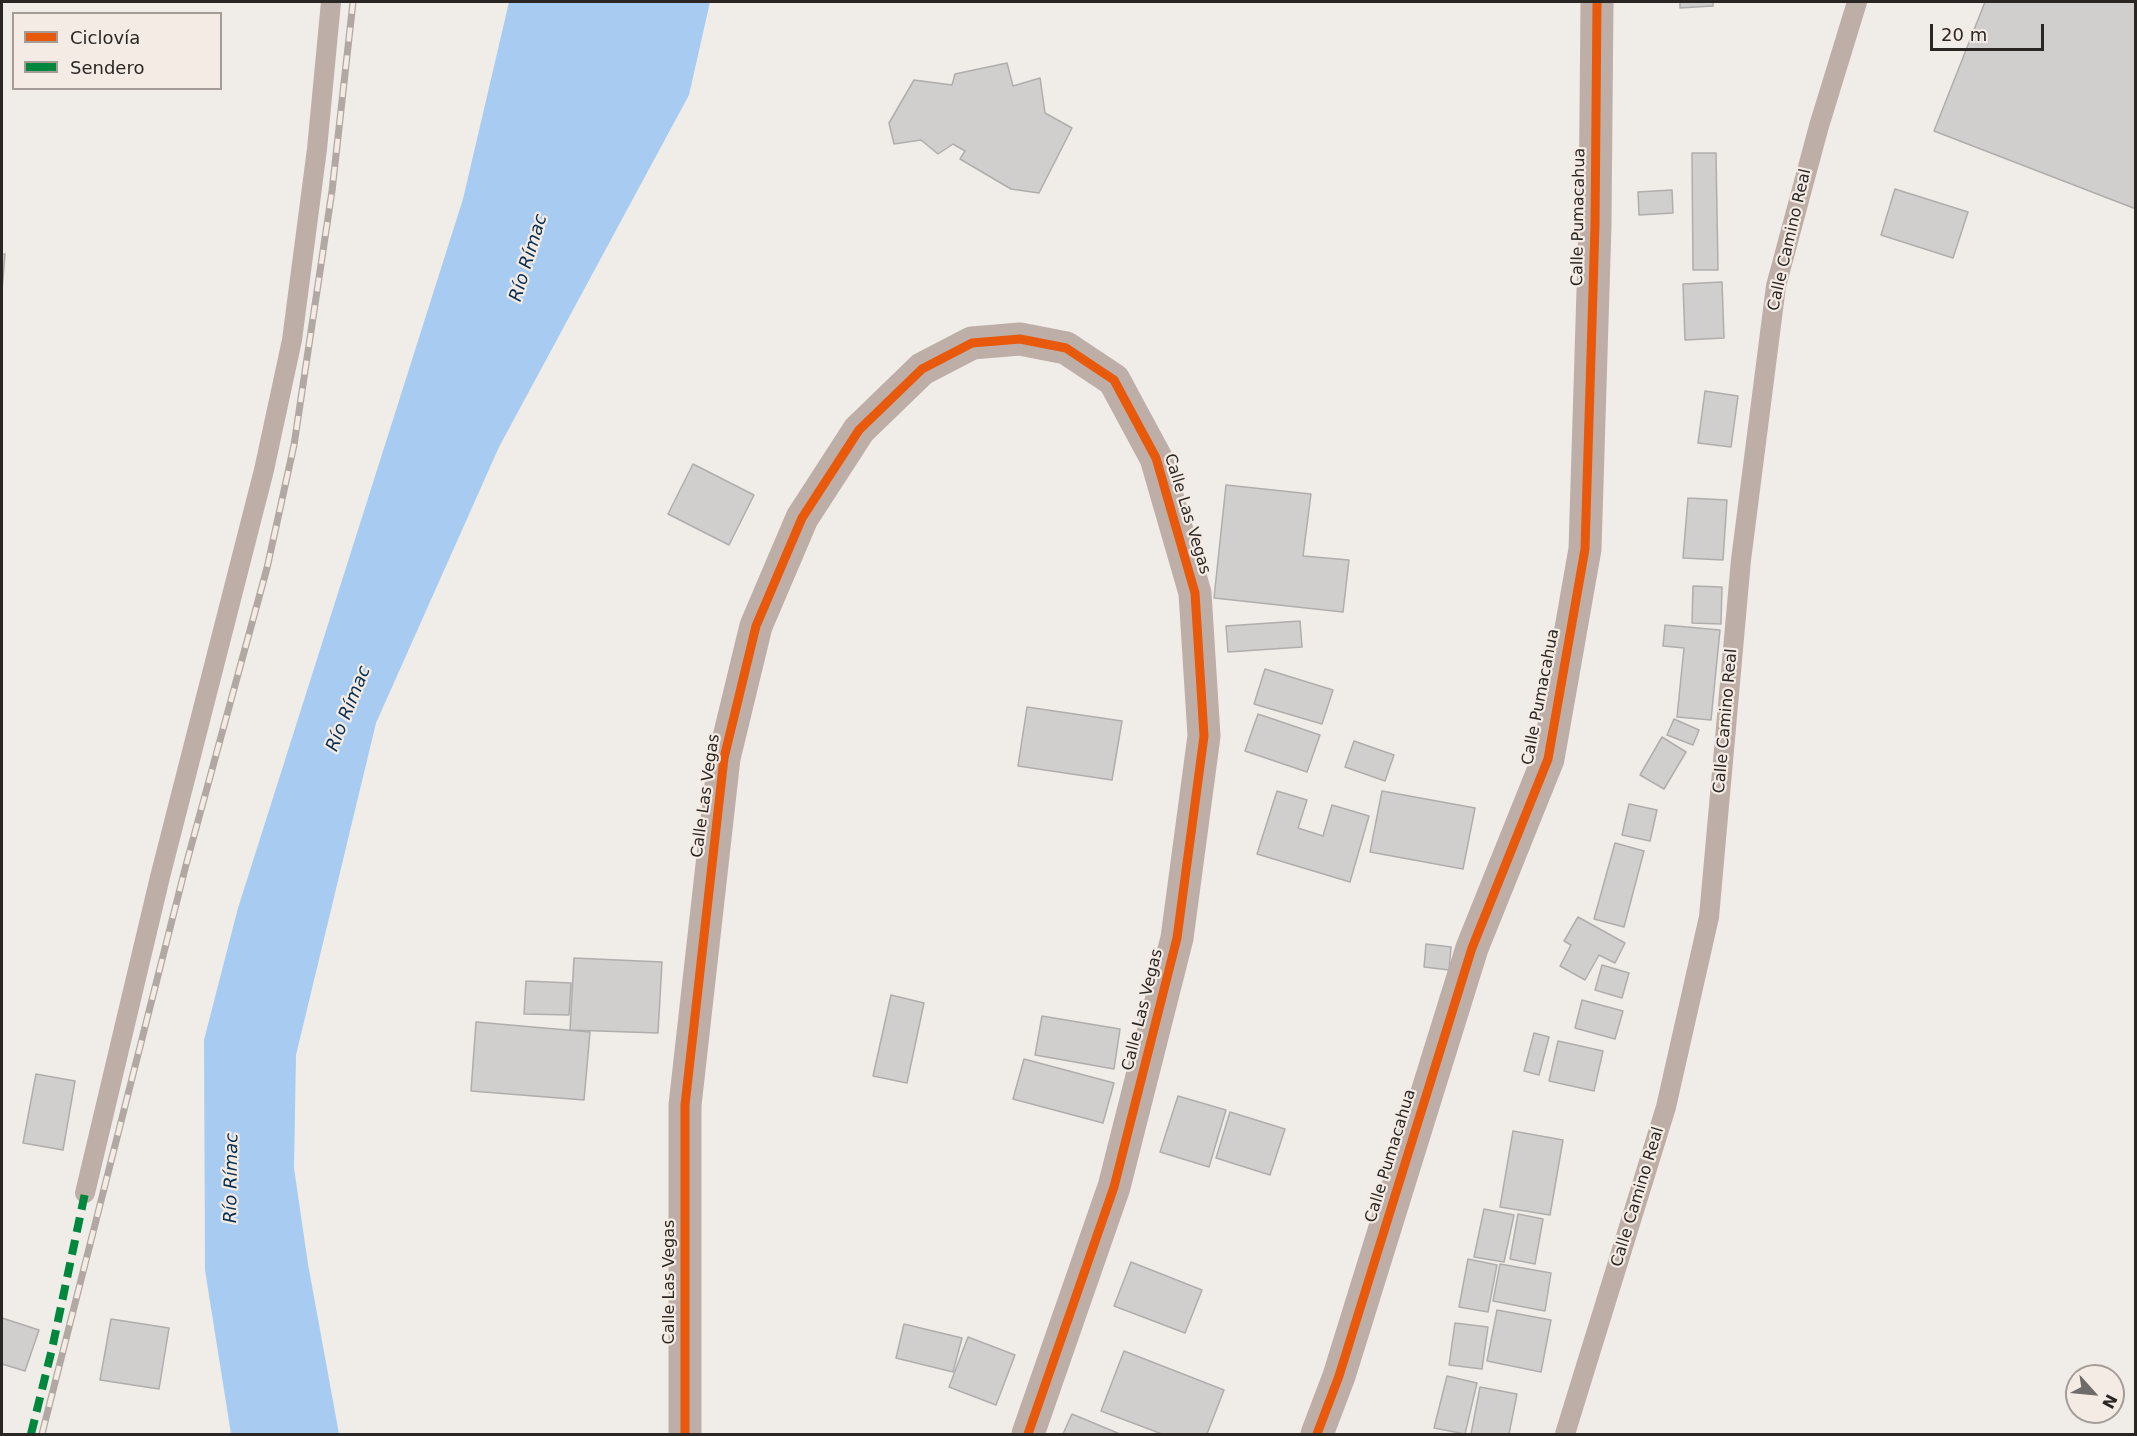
<!DOCTYPE html>
<meta charset="utf-8">
<style>
body{margin:0}
#map{position:relative;width:2137px;height:1436px;overflow:hidden;background:#f0ece8;font-family:"DejaVu Sans",sans-serif}
canvas{display:block}
.frame{position:absolute;inset:0;border:3px solid #2a2624;pointer-events:none}
.legend{position:absolute;left:12px;top:12px;width:210px;height:78px;box-sizing:border-box;background:#f4ebe4;border:2px solid #a39c97;margin:0;padding:8px 10px;list-style:none;font-size:18px;color:#2a2624}
.legend li{display:flex;align-items:center;gap:12px;height:30px}
.legend b{width:30px;border:2px solid #a39c97}
.north{position:absolute;left:2065px;top:1364px;width:60px;height:60px;box-sizing:border-box;background:#f4ebe4;border:2px solid #a39c97;border-radius:50%;rotate:117deg;font-size:16px;font-weight:700;line-height:24px;text-align:center;color:#2a2624}
.north::after{content:'';display:block;margin:auto;width:21px;height:27px;background:#6f6b69;clip-path:polygon(50% 0,100% 100%,50% 72%,0 100%)}
.scale{position:absolute;left:1930px;top:24px;width:114px;height:27px;box-sizing:border-box;border:3px solid #2a2624;border-top:0;padding-left:8px;font-size:18px;line-height:21px;white-space:nowrap;color:#2a2624;-webkit-text-stroke:4px #f4ebe4;paint-order:stroke}
</style>
<div id="map">
<canvas width="2137" height="1436"></canvas>
<div class="frame"></div>
<ul class="legend">
<li><b style="height:8px;background:#e8590c"></b>Ciclovía</li>
<li><b style="height:8px;background:#00873e"></b>Sendero</li>
</ul>
<div class="north">N</div>
<div class="scale">20 m</div>
</div>
<script>
const context = document.querySelector('canvas').getContext('2d');
context.lineJoin = 'round';
function fill(path, color) { context.fillStyle = color; context.fill(path, 'evenodd'); }
const shape = rows => new Path2D(rows.map(r => 'M' + r).join(''));
function trace(path, color, width, dash) { context.strokeStyle = color; context.lineWidth = width; context.lineCap = dash ? 'butt' : 'round'; context.setLineDash(dash || []); context.stroke(path); }
function label(font, color, halo, rows, align = 'center') {
  context.font = font + ' "DejaVu Sans",sans-serif'; context.lineWidth = 4.5; context.setLineDash([]); context.textBaseline = 'middle'; context.strokeStyle = halo; context.fillStyle = color; for (const [text, x, y, turn = 0] of rows) {
    context.save(); context.translate(x, y); context.rotate((+turn || 0) * Math.PI / 180); context.textAlign = isNaN(turn) ? turn : align; if (halo) context.strokeText(text, 0, 0); context.fillText(text, 0, 0); context.restore();
  }
}
const water = shape([
 [509,2,710,2,689,95,499,447,376,723,296,1055,294,1168,308,1264,339,1434,231,1434,205,1270,204,1040,238,908,463,199]
]);
const building = shape([
 [1680,2,1713,2,1713,6,1680,8,1680,2],
 [1985,2,2136,2,2136,209,1934,131,1985,2],
 [1007,63,1013,86,1040,78,1045,113,1072,128,1039,193,1011,189,960,159,965,151,953,144,938,154,921,140,894,144,889,123,914,80,952,85,955,74,1007,63],
 [1692,153,1716,153,1718,270,1693,270,1692,153],
 [1895,189,1968,212,1953,258,1881,235,1895,189],
 [1672,190,1673,213,1639,215,1638,192,1672,190],
 [2,254,5,254,2,291,2,254],
 [1722,282,1724,338,1685,340,1683,284,1722,282],
 [1705,391,1738,396,1731,447,1698,443,1705,391],
 [693,464,754,495,729,545,668,514,693,464],
 [1226,485,1311,494,1303,556,1349,560,1343,612,1214,598,1226,485],
 [1688,498,1727,500,1723,560,1683,558,1688,498],
 [1693,586,1722,587,1721,624,1692,623,1693,586],
 [1300,621,1302,647,1228,652,1226,626,1300,621],
 [1665,625,1720,630,1711,720,1677,717,1684,648,1663,646,1665,625],
 [1265,669,1333,690,1322,724,1254,704,1265,669],
 [1027,707,1122,721,1112,780,1018,766,1027,707],
 [1258,714,1320,735,1307,772,1245,751,1258,714],
 [1674,719,1699,730,1693,745,1667,735,1674,719],
 [1662,737,1686,752,1664,789,1640,775,1662,737],
 [1354,741,1394,755,1385,781,1345,767,1354,741],
 [1277,791,1307,800,1298,828,1323,836,1332,805,1369,816,1350,882,1257,854,1277,791],
 [1382,791,1475,808,1463,869,1370,852,1382,791],
 [1629,804,1657,810,1650,841,1622,835,1629,804],
 [1615,843,1644,851,1624,927,1594,919,1615,843],
 [1578,917,1625,943,1615,963,1599,955,1585,980,1560,966,1571,945,1564,941,1578,917],
 [1426,944,1451,947,1449,970,1424,967,1426,944],
 [574,958,662,962,658,1033,570,1030,574,958],
 [1602,965,1629,973,1622,998,1595,990,1602,965],
 [526,981,571,983,569,1015,524,1014,526,981],
 [891,995,924,1003,907,1083,873,1076,891,995],
 [1582,1000,1623,1011,1615,1039,1575,1028,1582,1000],
 [1042,1016,1120,1029,1114,1069,1035,1055,1042,1016],
 [476,1022,590,1032,584,1100,471,1091,476,1022],
 [1534,1033,1549,1037,1539,1075,1524,1071,1534,1033],
 [1558,1041,1603,1051,1594,1091,1549,1081,1558,1041],
 [1024,1059,1114,1083,1103,1123,1013,1099,1024,1059],
 [36,1074,75,1081,63,1150,23,1143,36,1074],
 [1178,1096,1226,1110,1209,1167,1160,1152,1178,1096],
 [1230,1112,1285,1129,1270,1175,1216,1158,1230,1112],
 [1513,1131,1563,1140,1550,1215,1500,1207,1513,1131],
 [1484,1209,1514,1215,1504,1262,1474,1257,1484,1209],
 [1518,1214,1543,1219,1535,1264,1510,1259,1518,1214],
 [1468,1259,1497,1265,1488,1312,1459,1307,1468,1259],
 [1131,1262,1202,1290,1185,1333,1114,1306,1131,1262],
 [1500,1264,1551,1273,1545,1311,1493,1301,1500,1264],
 [1497,1310,1551,1320,1541,1372,1487,1361,1497,1310],
 [2,1318,39,1330,25,1371,2,1364,2,1318],
 [111,1319,169,1328,159,1389,100,1380,111,1319],
 [1455,1323,1488,1327,1482,1369,1449,1365,1455,1323],
 [904,1324,962,1338,953,1372,896,1358,904,1324],
 [968,1337,1015,1355,996,1405,949,1387,968,1337],
 [1124,1351,1224,1390,1207,1434,1162,1434,1101,1411,1124,1351],
 [1447,1376,1477,1383,1465,1434,1434,1428,1447,1376],
 [1480,1387,1517,1394,1509,1434,1471,1434,1480,1387],
 [1072,1414,1120,1434,1063,1434,1072,1414]
]);
const lane = shape([
 [85,1193,160,877,264,470,292,340,317,149,331,2],
 [1565,1434,1666,1107,1709,917,1741,560,1776,286,1819,126,1857,2]
]);
const street = shape([
 [685,1434,685,1105,724,758,756,626,802,518,859,430,922,369,972,343,1020,339,1066,348,1114,380,1156,458,1195,593,1204,736,1177,938,1114,1187,1028,1434],
 [1317,1434,1339,1376,1472,948,1548,759,1585,549,1595,225,1597,2]
]);
const rail = shape([
 [42,1434,186,865,267,568,294,445,332,191,353,2]
]);
const quiet = shape([
 [31,1434,52,1349,85,1193]
]);
const cycleway = shape([
 [685,1434,685,1105,724,758,756,626,802,518,859,430,922,369,972,343,1020,339,1066,348,1114,380,1156,458,1195,593,1204,736,1177,938,1114,1187,1028,1434],
 [1317,1434,1339,1376,1472,948,1548,759,1585,549,1595,225,1597,2]
]);
const streetNames = [
 ["Calle Pumacahua",1579,217,-89],
 ["Calle Camino Real",1790,240,-77],
 ["Calle Las Vegas",1187,514,73],
 ["Calle Pumacahua",1541,697,-79],
 ["Calle Camino Real",1726,721,-85],
 ["Calle Las Vegas",706,796,-82],
 ["Calle Las Vegas",1143,1010,-76],
 ["Calle Pumacahua",1391,1156,-73],
 ["Calle Camino Real",1638,1197,-73],
 ["Calle Las Vegas",670,1282,-90]
];
const waterNames = [
 ["Río Rímac",529,258,-73],
 ["Río Rímac",349,709,-68],
 ["Río Rímac",232,1178,-89]
];
fill(water, '#a8ccf1');
fill(building, '#d1cece');
trace(building, '#b0adad', 1.5);
trace(lane, '#bdafa8', 20);
trace(street, '#bdafa8', 33);
trace(rail, '#b1a8a3', 7);
trace(rail, '#f4ebe4', 4.5, [14]);
trace(quiet, '#00873e', 8, [15, 8]);
trace(cycleway, '#e8590c', 9);
label('16px', '#2a2624', '#f4ebe4', streetNames);
label('italic 18px', '#072e51', '#f4ebe4', waterNames);
</script>
